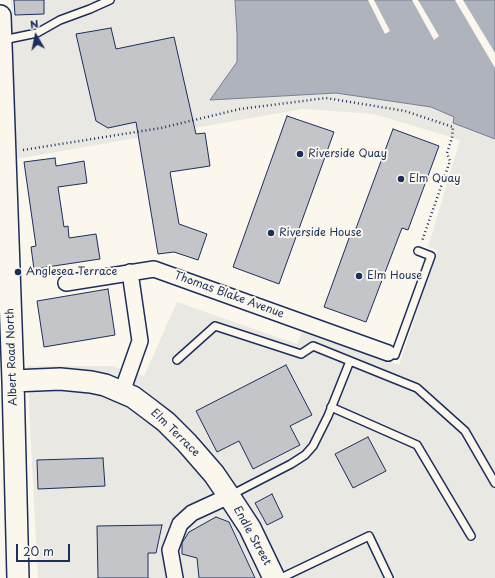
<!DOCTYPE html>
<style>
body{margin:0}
#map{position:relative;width:495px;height:578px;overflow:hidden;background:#fbf7ec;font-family:"Playpen Sans",sans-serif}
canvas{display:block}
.north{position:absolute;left:16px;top:16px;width:40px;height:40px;-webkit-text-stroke:3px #fbf7ec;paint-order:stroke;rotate:351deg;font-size:11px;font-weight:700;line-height:16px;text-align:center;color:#1b2f5e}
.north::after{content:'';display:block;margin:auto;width:14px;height:18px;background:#1b2f5e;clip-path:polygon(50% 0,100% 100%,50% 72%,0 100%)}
.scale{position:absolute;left:16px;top:544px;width:54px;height:18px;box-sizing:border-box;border:2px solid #1b2f5e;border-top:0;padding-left:5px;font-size:12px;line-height:14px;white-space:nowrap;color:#1b2f5e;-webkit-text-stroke:3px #fbf7ec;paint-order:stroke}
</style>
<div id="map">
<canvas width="495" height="578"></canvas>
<div class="north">N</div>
<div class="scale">20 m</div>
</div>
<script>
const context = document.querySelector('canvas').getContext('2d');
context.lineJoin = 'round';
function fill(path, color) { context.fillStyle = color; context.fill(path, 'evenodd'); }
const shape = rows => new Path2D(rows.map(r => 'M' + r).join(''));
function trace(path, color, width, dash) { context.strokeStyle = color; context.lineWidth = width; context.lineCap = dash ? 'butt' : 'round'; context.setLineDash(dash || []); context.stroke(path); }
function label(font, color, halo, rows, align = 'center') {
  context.font = font + ' "Playpen Sans",sans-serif'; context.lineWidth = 4; context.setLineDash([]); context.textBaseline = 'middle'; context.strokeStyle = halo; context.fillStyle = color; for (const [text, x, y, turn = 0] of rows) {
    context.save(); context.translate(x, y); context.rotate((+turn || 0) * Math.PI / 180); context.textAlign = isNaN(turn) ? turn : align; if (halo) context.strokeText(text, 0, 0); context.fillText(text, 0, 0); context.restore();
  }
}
const built = shape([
 [11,0,235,0,237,34,237,62,211,100,336,93,431,107,454,117,453,123,495,139,495,578,38,578,27,366,112,366,144,376,177,302,297,344,302,332,399,365,438,250,428,247,460,140,374,114,303,109,16,159]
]);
const water = shape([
 [235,0,495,0,495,139,453,123,454,117,431,107,336,93,210,100,237,62,237,34,235,0]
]);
const pier = shape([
 [368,0,374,0,390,31,385,34],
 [412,0,418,0,439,36,434,40],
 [455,0,463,0,495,53,495,68]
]);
const building = shape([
 [14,0,44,0,44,14,15,15,14,0],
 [111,28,116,49,174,37,196,134,205,133,210,166,170,172,179,224,207,234,198,260,174,252,158,254,136,122,108,128,96,121,76,34,111,28],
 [287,116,334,132,279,284,233,267,287,116],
 [393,129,439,146,408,230,402,228,366,322,324,307,352,230,355,231,393,129],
 [55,158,56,166,84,161,87,183,58,187,64,227,68,226,69,238,96,234,100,259,34,269,31,247,36,246,24,162,55,158],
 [108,289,115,335,44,347,37,301,108,289],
 [286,365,312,415,290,426,300,445,253,469,239,441,217,452,196,411,286,365],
 [368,437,386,471,353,488,335,454,368,437],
 [103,458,105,486,38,489,37,460,103,458],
 [272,494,283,517,267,525,255,503,272,494],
 [216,517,229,522,255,578,199,578,197,558,182,554,182,543,189,532,216,517],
 [162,525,156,553,148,553,148,578,98,578,97,526,162,525]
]);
const path = shape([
 [23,150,161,128,240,109,326,98,405,111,453,127,452,138,447,153,450,161,422,241]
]);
const lane = shape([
 [3,40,37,33,60,20,90,9,110,0],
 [388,353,395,355,431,256,418,251],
 [177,360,215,326,301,354,313,346,417,388,465,431,495,483],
 [331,407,417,445,471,536],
 [231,495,291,464,305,455,313,446,328,416,350,361],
 [281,578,369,536,389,578]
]);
const street = shape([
 [66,283,154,269,388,353],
 [122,392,140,341,130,272],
 [175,578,170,550,180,524,192,513,229,496]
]);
const secondary = shape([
 [0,16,13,381,18,578],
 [13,381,60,379,91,382,105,385,133,397,149,409,166,422,187,443,214,474,229,496,250,528,274,578]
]);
const markers = [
 [300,154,4,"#1b2f5e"],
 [401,179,4,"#1b2f5e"],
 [271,233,4,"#1b2f5e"],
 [18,272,4,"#1b2f5e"],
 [359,276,4,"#1b2f5e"]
];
const poiNames = [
 ["Riverside Quay",308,154],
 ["Elm Quay",409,179],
 ["Riverside House",279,233],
 ["Anglesea Terrace",26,272],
 ["Elm House",367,276]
];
const streetNames = [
 ["Thomas Blake Avenue",229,295,20],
 ["Albert Road North",12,357,-92],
 ["Elm Terrace",175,433,44],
 ["Endle Street",252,536,61]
];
fill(built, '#eae8e2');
fill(water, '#afb3bb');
trace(water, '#747e96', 1);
fill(pier, '#fbf7ec');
fill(building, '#c3c5c9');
trace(building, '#1b2f5e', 1);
trace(lane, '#1b2f5e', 10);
trace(street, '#1b2f5e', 18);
trace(secondary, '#1b2f5e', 24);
trace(path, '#1b2f5e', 2.5, [1, 3]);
trace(lane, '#fbf7ec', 7);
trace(street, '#fbf7ec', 15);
trace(secondary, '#fbf7ec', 21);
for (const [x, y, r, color] of markers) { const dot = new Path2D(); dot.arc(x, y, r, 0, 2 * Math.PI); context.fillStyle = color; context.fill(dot); trace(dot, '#fbf7ec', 1.5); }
label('11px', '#1b2f5e', '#fbf7ec', poiNames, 'left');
label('11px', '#1b2f5e', '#fbf7ec', streetNames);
</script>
